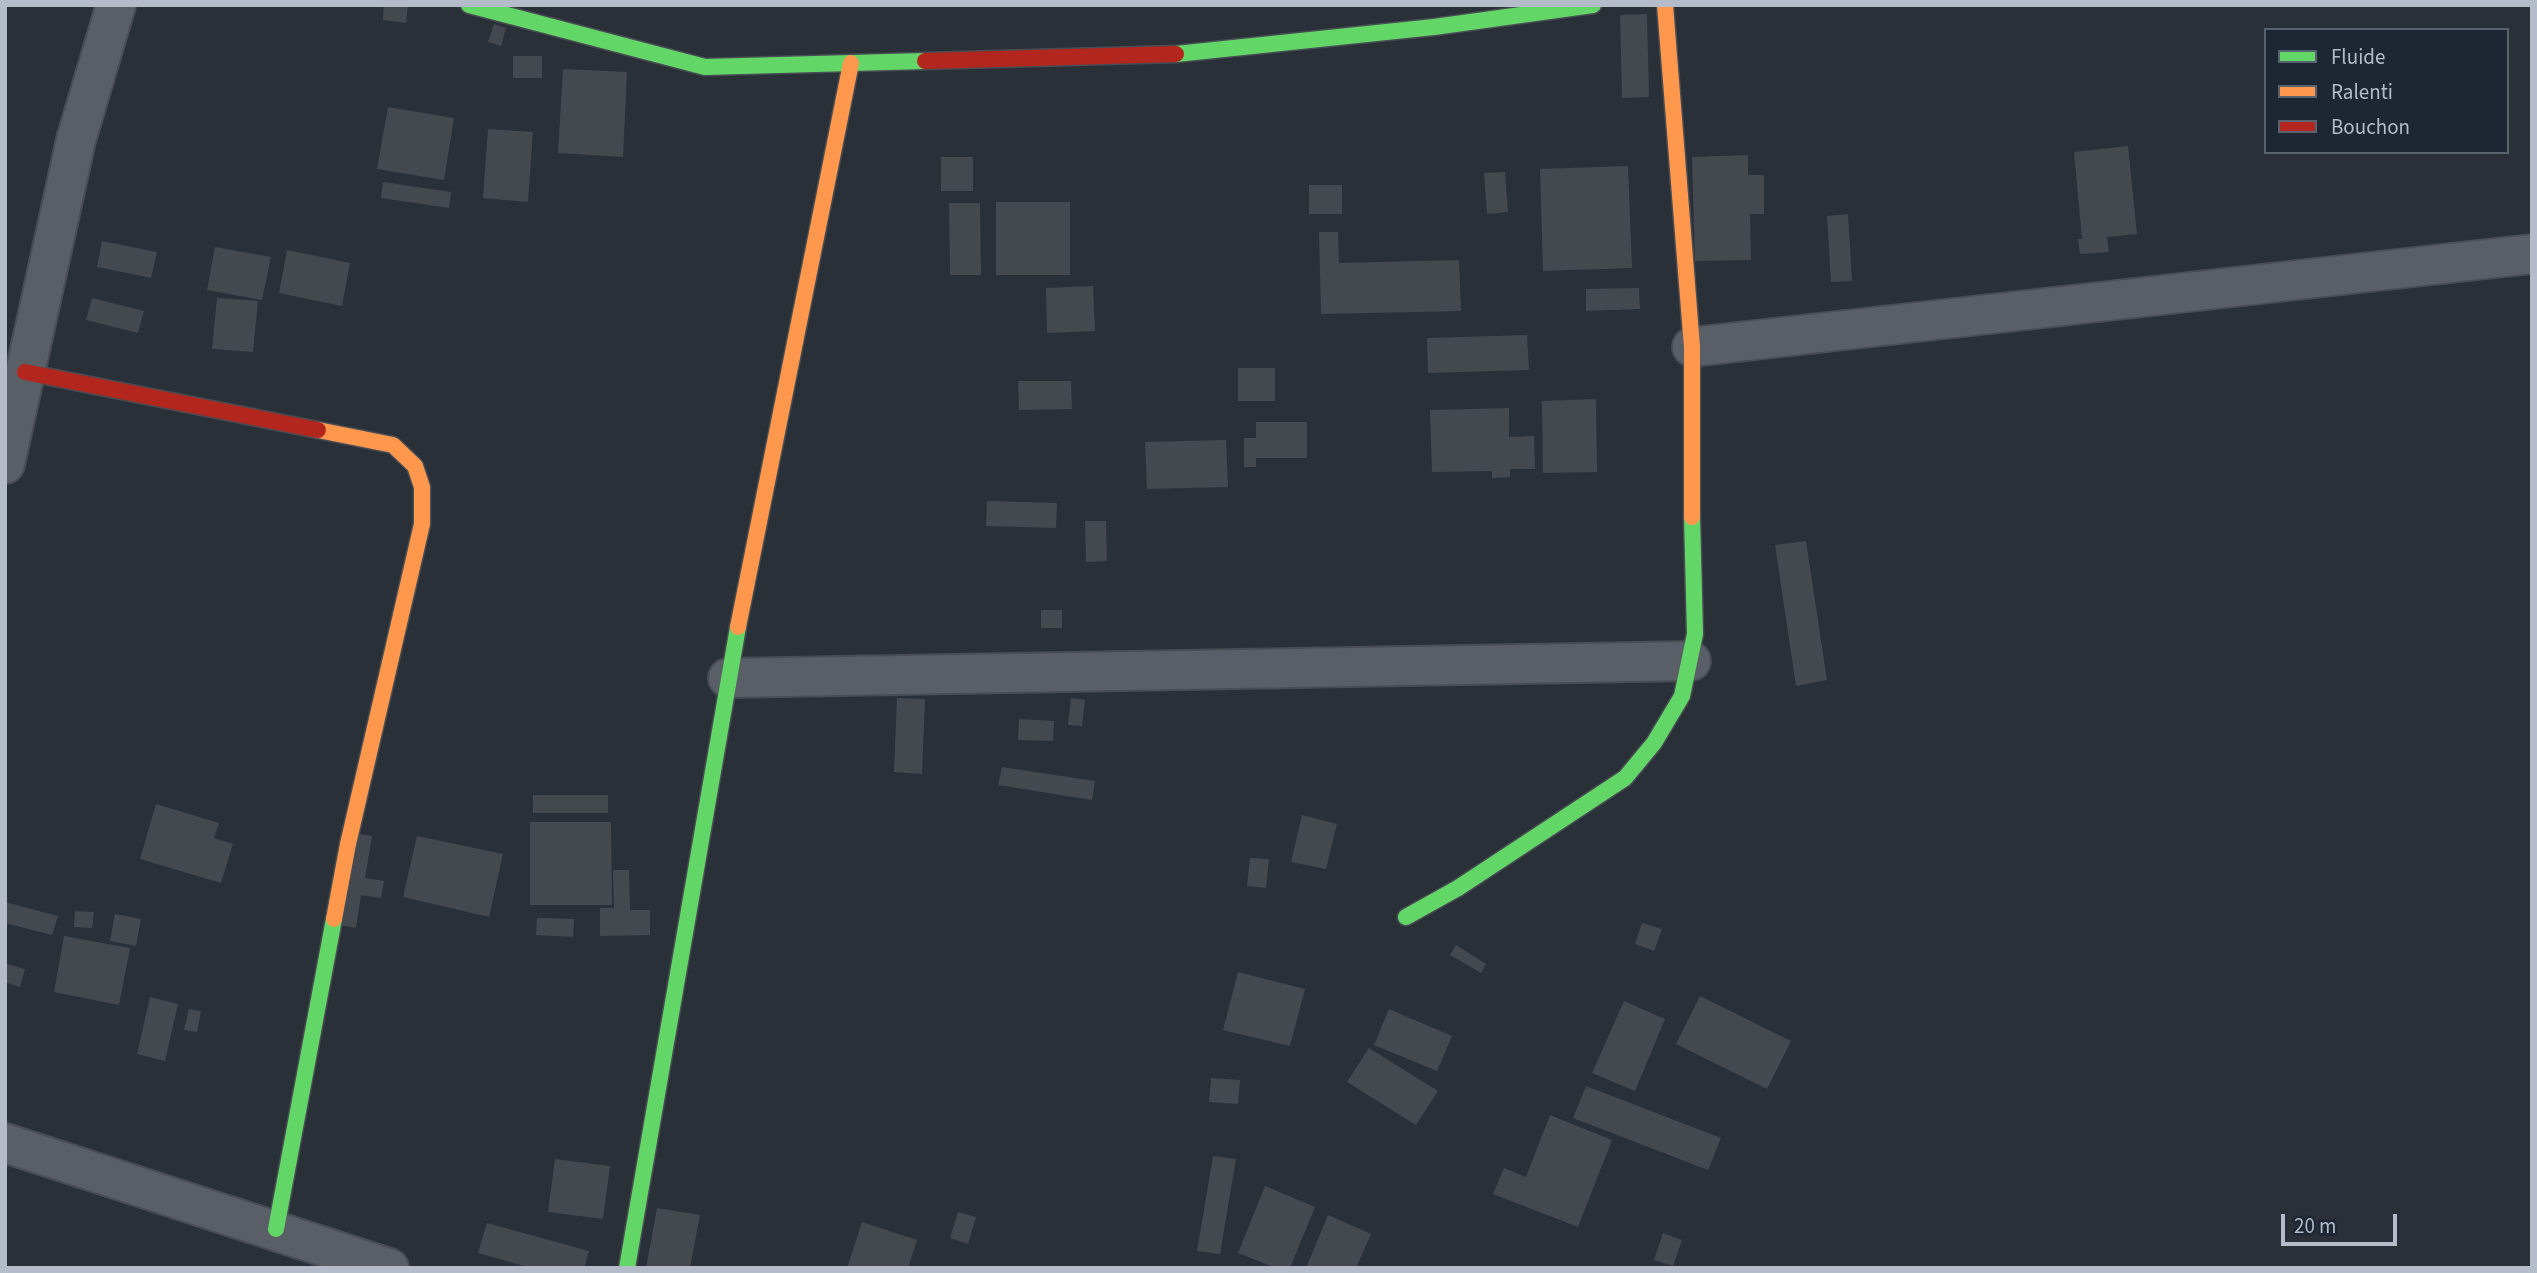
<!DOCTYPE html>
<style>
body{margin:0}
#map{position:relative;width:2537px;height:1273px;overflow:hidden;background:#2a3038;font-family:"Source Sans 3",sans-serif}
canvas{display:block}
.frame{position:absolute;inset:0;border:7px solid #b4bcc9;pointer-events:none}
.legend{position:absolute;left:2264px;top:28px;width:245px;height:126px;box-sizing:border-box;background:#1d2633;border:2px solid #59626f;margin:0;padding:9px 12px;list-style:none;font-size:21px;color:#b4bcc9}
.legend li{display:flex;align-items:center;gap:14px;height:35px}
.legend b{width:35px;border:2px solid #59626f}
.scale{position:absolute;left:2281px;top:1214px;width:116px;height:32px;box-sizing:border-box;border:4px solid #b4bcc9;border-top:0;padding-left:9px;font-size:21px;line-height:24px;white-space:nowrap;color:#b4bcc9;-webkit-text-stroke:5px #1d2633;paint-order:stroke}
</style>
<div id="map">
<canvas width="2537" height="1273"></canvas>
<div class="frame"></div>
<ul class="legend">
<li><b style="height:9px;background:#63d668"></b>Fluide</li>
<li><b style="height:9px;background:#ff974d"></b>Ralenti</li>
<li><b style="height:9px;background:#b3261e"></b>Bouchon</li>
</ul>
<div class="scale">20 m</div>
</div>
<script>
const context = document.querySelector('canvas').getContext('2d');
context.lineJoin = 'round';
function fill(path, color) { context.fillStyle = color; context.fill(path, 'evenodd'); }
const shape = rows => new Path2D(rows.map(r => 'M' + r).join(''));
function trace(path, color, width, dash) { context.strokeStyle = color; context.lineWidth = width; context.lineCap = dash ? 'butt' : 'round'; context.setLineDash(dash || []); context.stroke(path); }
const building = shape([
 [384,5,408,5,406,23,383,20],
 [1647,14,1649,97,1622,98,1620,15],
 [494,24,506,28,501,46,488,42],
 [513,56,542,56,542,78,513,78],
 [563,69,627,72,623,157,558,153],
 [388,107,454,118,444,180,377,169],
 [488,129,533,132,528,202,483,198],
 [2128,146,2137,234,2107,237,2109,252,2080,254,2078,239,2082,239,2074,152],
 [1748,155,1748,175,1764,175,1764,214,1750,214,1751,260,1695,261,1692,157],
 [941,157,973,157,973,191,941,191],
 [1628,166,1632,268,1543,271,1540,169],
 [1505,172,1508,212,1487,214,1484,173],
 [383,182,451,192,449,208,381,198],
 [1309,185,1342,185,1342,214,1309,214],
 [996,202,1070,202,1070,275,996,275],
 [949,203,980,203,981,275,950,275],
 [1848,214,1852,281,1831,282,1827,216],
 [1319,232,1338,232,1339,263,1459,260,1461,311,1321,314],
 [102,241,157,252,151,278,97,267],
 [215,247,271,257,262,300,207,290],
 [287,250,350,263,342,306,279,293],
 [1093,286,1095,331,1047,333,1046,288],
 [1639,288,1640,309,1586,311,1586,289],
 [92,298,144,311,138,333,86,320],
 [217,298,258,301,253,352,212,349],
 [1527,335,1529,370,1428,373,1427,338],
 [1238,368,1275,368,1275,401,1238,401],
 [1018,381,1071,381,1072,409,1019,410],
 [1596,399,1597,472,1543,473,1542,401],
 [1509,408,1509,437,1534,436,1535,469,1510,469,1510,477,1492,478,1492,471,1432,472,1430,410],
 [1256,422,1307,422,1307,458,1256,458,1256,467,1244,467,1244,438,1256,438],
 [1226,440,1228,487,1147,489,1145,442],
 [987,501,1057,503,1056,528,986,526],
 [1085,521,1106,521,1107,561,1086,562],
 [1806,541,1827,680,1796,686,1775,545],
 [1041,610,1062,610,1062,628,1041,628],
 [897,698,925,699,922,774,894,772],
 [1071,698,1085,700,1082,726,1068,725],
 [1019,719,1054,721,1053,741,1018,740],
 [1002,767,1095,781,1092,800,998,785],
 [533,795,608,795,608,813,533,813],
 [156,804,219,823,214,838,233,844,221,883,140,859],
 [1302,815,1337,824,1326,869,1291,862],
 [530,822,611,822,612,905,530,905],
 [342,831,372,836,365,878,384,881,381,898,361,895,356,928,327,923],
 [417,836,503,854,489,917,403,897],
 [1250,858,1269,859,1266,888,1247,886],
 [613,870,629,870,630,910,650,910,650,935,600,936,600,908,614,908],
 [5,902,58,916,52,935,5,923],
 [75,911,94,912,92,928,74,927],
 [115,914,141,919,136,946,110,941],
 [537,918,574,919,573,937,536,935],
 [1642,923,1662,929,1654,951,1635,944],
 [64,936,130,948,119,1005,54,992],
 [1456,945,1486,964,1481,973,1450,955],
 [7,964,25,969,20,987,5,982],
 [1238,972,1305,989,1290,1046,1223,1030],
 [1700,996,1791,1041,1767,1089,1676,1044],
 [150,997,178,1004,165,1061,137,1054],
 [1624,1001,1665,1019,1635,1091,1592,1073],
 [189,1009,201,1011,197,1032,184,1030],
 [1389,1009,1452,1036,1437,1071,1374,1045],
 [1369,1048,1438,1091,1416,1125,1347,1082],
 [1211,1078,1240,1080,1238,1104,1209,1102],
 [1586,1086,1721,1138,1708,1170,1573,1118],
 [1550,1115,1612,1140,1578,1227,1493,1194,1504,1168,1526,1177],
 [1213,1156,1236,1159,1220,1254,1197,1251],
 [555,1159,610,1166,603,1219,548,1212],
 [1265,1186,1315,1207,1290,1268,1276,1268,1238,1253],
 [657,1208,700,1215,690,1268,646,1268],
 [958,1212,976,1217,968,1244,950,1238],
 [1328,1215,1371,1234,1356,1268,1306,1268],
 [862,1222,917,1240,908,1268,847,1268],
 [487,1223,589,1251,584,1268,531,1268,478,1253],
 [1663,1233,1682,1240,1673,1266,1654,1260]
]);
const street = shape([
 [1692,347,2532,254],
 [5,464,76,140,116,5],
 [728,678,1691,661],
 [5,1143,389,1268]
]);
const fast = shape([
 [469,5,705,67,925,61],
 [1176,54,1434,27,1593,5],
 [1406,917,1458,888,1625,778,1654,743,1682,696,1695,634,1692,517],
 [276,1229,334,919],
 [627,1268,738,627]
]);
const slow = shape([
 [1665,5,1692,347,1692,517],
 [318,430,393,445,415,466,422,487,422,524,348,844,334,919],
 [738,627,851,63]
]);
const jam = shape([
 [925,61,1176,54],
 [25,372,318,430]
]);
fill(building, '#444950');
trace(street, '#484c53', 42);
trace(fast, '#484c53', 19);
trace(slow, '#484c53', 19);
trace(jam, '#484c53', 19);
trace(street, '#5a5e66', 38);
trace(fast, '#63d668', 16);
trace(slow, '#ff974d', 16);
trace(jam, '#b3261e', 16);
</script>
